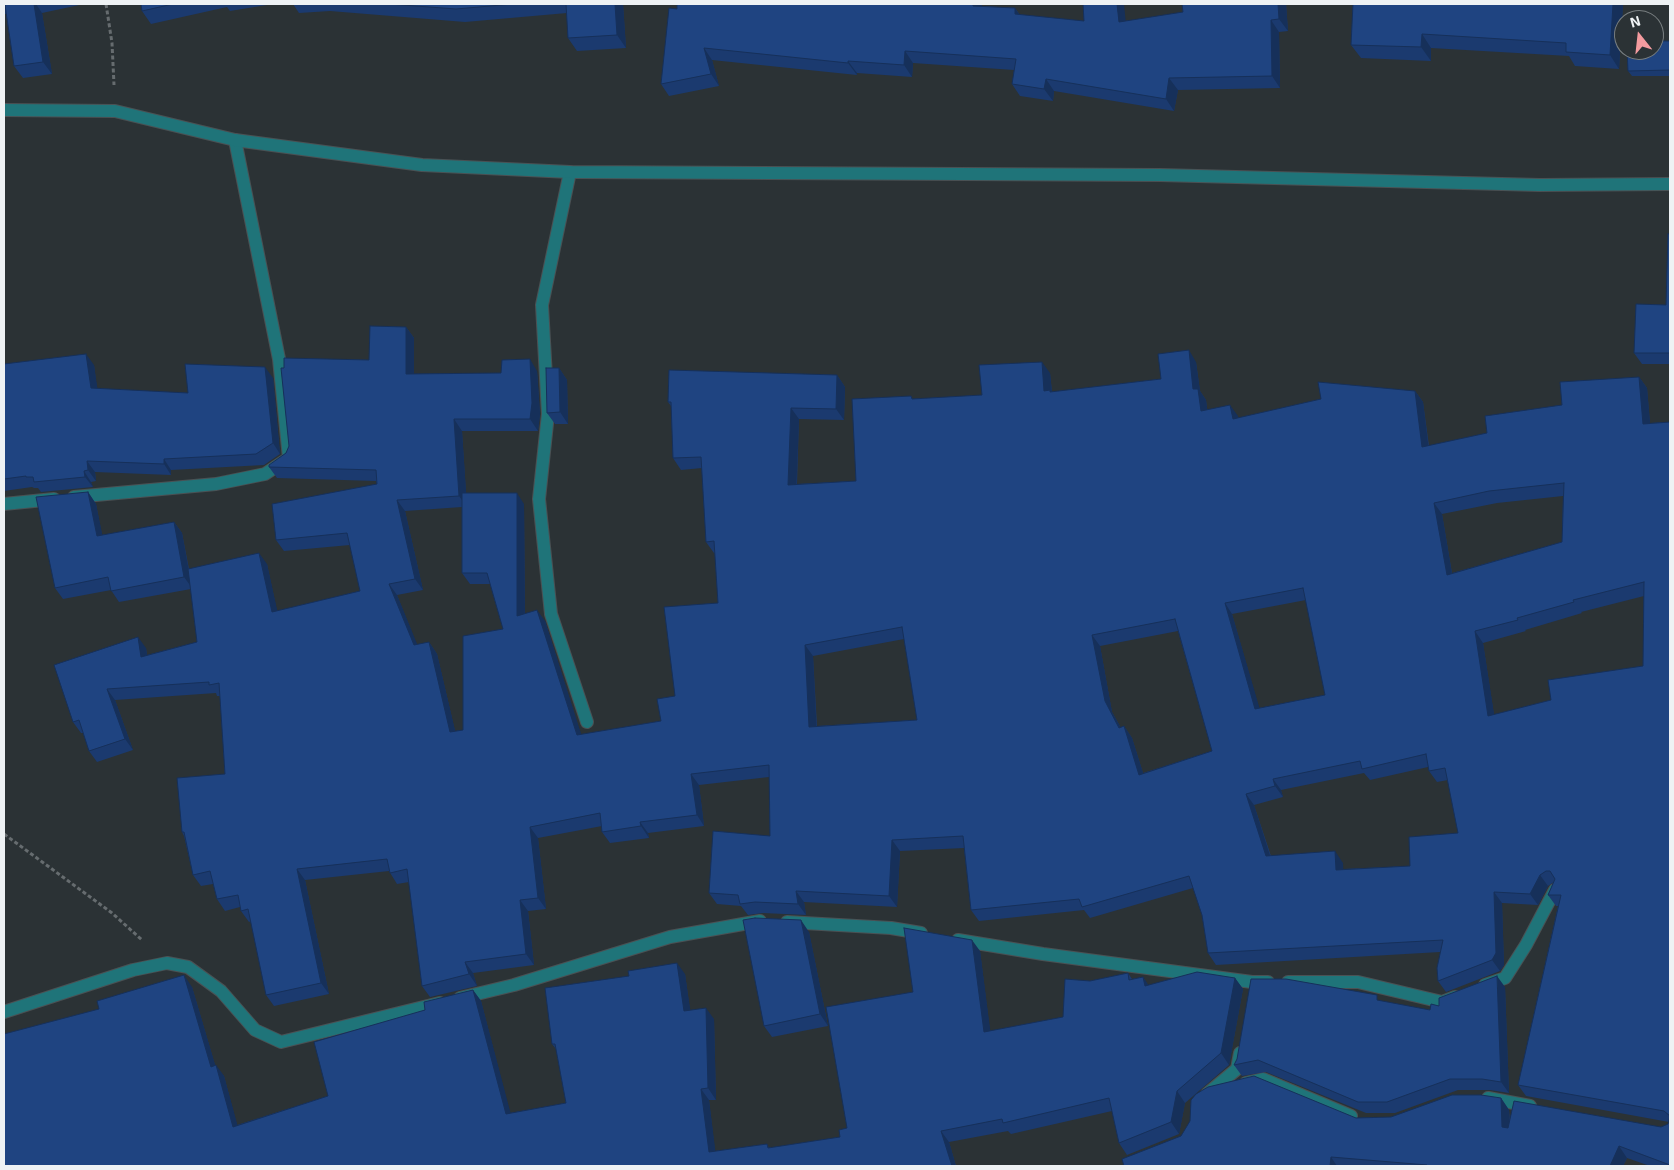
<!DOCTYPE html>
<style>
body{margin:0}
#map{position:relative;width:1674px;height:1170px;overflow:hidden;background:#2b3235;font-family:"Exo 2",sans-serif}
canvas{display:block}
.frame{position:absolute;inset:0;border:5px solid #eef2f4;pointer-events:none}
.north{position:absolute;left:1614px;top:10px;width:50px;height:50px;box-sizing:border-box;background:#2b3235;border:1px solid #797f81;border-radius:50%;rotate:344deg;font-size:14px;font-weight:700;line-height:20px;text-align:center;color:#eef2f4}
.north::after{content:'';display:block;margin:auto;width:18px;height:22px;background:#f49b9f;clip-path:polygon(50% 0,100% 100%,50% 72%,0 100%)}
</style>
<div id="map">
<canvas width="1674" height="1170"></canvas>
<div class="frame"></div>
<div class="north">N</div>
</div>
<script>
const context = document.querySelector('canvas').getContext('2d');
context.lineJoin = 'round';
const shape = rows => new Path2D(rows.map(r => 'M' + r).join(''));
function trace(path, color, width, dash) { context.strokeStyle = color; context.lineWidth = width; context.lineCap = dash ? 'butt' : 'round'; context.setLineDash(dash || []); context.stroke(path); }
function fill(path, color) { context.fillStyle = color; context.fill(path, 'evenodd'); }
const path = shape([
 [106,4,112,43,114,85],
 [4,834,112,913,142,940]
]);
const minor = shape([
 [570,172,542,305,548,414,539,499,551,614,587,722],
 [74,497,216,484,265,474,289,458,279,359,235,140],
 [4,504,54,499],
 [787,922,891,928,921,933],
 [958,940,1043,954,1252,982,1268,982],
 [1288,982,1358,982,1442,1002,1455,997],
 [1485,985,1505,978,1526,945,1555,890],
 [460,998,514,985,670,937,760,921],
 [4,1012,133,970,167,963,188,967,221,991,255,1030,281,1042,440,1003],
 [1246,1083,1263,1079,1351,1116],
 [1207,1094,1237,1069,1240,1053],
 [1488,1098,1530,1106]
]);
const tertiary = shape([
 [4,110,115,111,235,140,422,165,570,172,1160,175,1540,185,1670,184]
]);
const wall = shape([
 [4,4,84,4,42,13,52,74,23,78,14,66,6,14,4,14],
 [141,4,273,4,230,11,227,7,151,24,142,11],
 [293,4,623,4,626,48,577,51,568,38,567,13,465,22,330,11,299,13],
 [677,4,982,4,982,6,1015,8,1020,15,1084,21,1126,21,1286,4,1288,31,1279,32,1280,88,1178,90,1174,111,1054,91,1053,101,1020,96,1012,84,1014,70,913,63,912,77,857,73,857,75,712,60,719,86,669,96,661,84,677,9],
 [1353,4,1623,4,1619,69,1575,66,1569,56,1431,48,1431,61,1361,58,1351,45],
 [1670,41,1670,76,1632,76,1628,71],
 [1670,234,1670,364,1642,364,1634,353,1666,305],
 [406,327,414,338,414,374,501,373,537,371,540,414,538,431,462,431,466,493,524,504,525,614,545,621,581,735,661,721,675,696,718,603,715,553,714,553,706,542,702,468,681,470,673,458,671,406,668,402,837,375,845,387,844,420,799,419,797,484,856,481,911,396,913,399,982,395,1050,373,1052,392,1161,379,1196,362,1200,391,1206,400,1207,409,1238,416,1238,418,1415,391,1423,402,1429,446,1487,433,1639,377,1647,388,1650,423,1670,422,1670,1166,1650,1166,1627,1158,1623,1166,1124,1166,1356,1118,1391,1117,1501,1098,1509,1110,1510,1120,1661,1127,1668,1124,1669,1122,1526,1096,1518,1085,1558,906,1556,906,1548,895,1554,882,1548,886,1538,905,1502,903,1504,965,1500,971,1446,992,1438,981,1440,952,1216,965,1208,953,1202,915,1193,888,1090,918,1084,910,979,921,971,910,964,848,900,851,897,907,804,902,806,915,763,913,748,915,741,906,717,904,709,893,770,836,769,777,699,785,704,826,648,833,649,838,610,843,602,832,602,826,538,838,546,909,528,911,534,965,473,973,477,986,430,997,422,986,409,882,397,884,389,871,305,880,329,994,274,1006,266,995,251,921,249,922,241,911,240,907,225,911,217,899,213,884,201,886,193,875,184,836,182,832,225,774,220,696,217,696,216,693,115,700,133,750,97,762,89,751,83,733,81,733,73,722,146,648,147,655,197,642,191,589,119,602,111,590,63,599,55,588,88,492,96,504,102,535,174,522,182,533,189,569,267,564,277,611,360,591,350,545,284,551,276,540,377,484,376,481,277,478,269,467,286,453,369,360],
 [1563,496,1562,542,1452,573,1442,514,1497,503],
 [462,507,462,573,470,584,490,584,503,629,463,730,455,731,437,654,429,642,417,645,397,595,423,590,405,511],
 [1644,596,1643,666,1551,700,1494,715,1483,643,1526,631,1525,630,1582,613,1581,612],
 [1306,600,1325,695,1259,708,1232,614],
 [1178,631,1212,751,1143,773,1132,738,1124,726,1121,728,1112,712,1100,646],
 [904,639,917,720,817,726,813,656],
 [1428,767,1429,771,1437,782,1448,780,1458,833,1410,866,1343,869,1343,863,1271,856,1254,805,1283,797,1281,790,1364,773,1370,780],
 [4,364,94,365,97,389,188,393,273,378,280,454,264,465,171,470,171,475,95,472,96,481,91,482,93,487,41,492,38,488,34,488,32,487,4,491],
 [559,368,567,380,568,424,555,424,547,413],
 [809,932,828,1026,772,1037,764,1026],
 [980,951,990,1031,1063,1017,1090,981,1128,973,1132,979,1143,977,1148,985,1235,978,1243,989,1229,1065,1185,1103,1179,1134,1127,1155,1119,1143,1112,1111,1011,1134,1008,1131,949,1142,956,1166,4,1166,99,1009,192,987,215,1065,224,1076,237,1125,328,1096,425,1010,473,990,481,1001,510,1113,566,1103,556,1049,552,1044,685,974,690,1010,714,1019,716,1100,709,1100,715,1151,767,1144,769,1148,840,1137,847,1128,913,992],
 [1505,987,1509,1093,1490,1090,1458,1090,1395,1113,1366,1113,1266,1072,1242,1076,1234,1065,1381,1001,1430,1010,1439,1006]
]);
const shadedWall = shape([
 [34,4,36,4,42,13,52,74,43,62],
 [615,4,623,4,626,48,617,35],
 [973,4,982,4,981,18,973,6],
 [1117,4,1124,4,1127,34,1119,22],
 [1278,4,1286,4,1288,31,1279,19],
 [1613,4,1623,4,1619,69,1610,55],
 [1015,8,1023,20,1015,14],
 [1271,20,1279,32,1280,88,1272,76],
 [1422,34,1431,48,1431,61,1421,47],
 [704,48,712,60,719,86,711,74],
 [905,51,913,63,912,77,904,65],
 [848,61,857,73,857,75,848,63],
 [1169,78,1178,90,1174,111,1166,99],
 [1046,79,1054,91,1053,101,1044,89],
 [406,327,414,338,414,385,406,374],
 [1189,350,1196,362,1200,391,1206,400,1209,422,1201,411,1193,389],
 [86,354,94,365,99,399,91,388],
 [530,359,537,371,540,414,538,431,530,419],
 [1042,362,1050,373,1052,393,1044,391],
 [265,367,273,378,280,454,273,443],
 [559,368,567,380,568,424,560,412],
 [837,375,845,387,844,420,836,409],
 [1639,377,1647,388,1651,435,1643,424],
 [1415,391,1423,402,1430,459,1422,447],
 [1230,405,1238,416,1241,430,1233,419],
 [791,408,799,419,796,496,788,485],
 [454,419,462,431,467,507,459,496],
 [164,459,171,470,171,475,164,464],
 [87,461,95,472,96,481,88,470],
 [84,471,91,482,93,487,85,477],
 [88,492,96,504,105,548,97,536],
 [517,493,524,504,525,627,517,616],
 [397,500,405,511,423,590,415,579],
 [1434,503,1442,514,1454,586,1447,575],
 [174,522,182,533,192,588,184,577],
 [259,553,267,564,280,623,272,612],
 [389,584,397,595,422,656,414,645],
 [1225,603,1232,614,1263,720,1255,709],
 [537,610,545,621,585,746,577,735],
 [1475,631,1483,643,1496,727,1488,716],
 [1092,635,1100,646,1112,712,1127,739,1119,728,1105,701],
 [138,637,146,648,149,668,141,657],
 [429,642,437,654,458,743,450,732],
 [805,645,813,656,817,738,809,727],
 [107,689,115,700,133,750,125,739],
 [1124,726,1132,738,1147,786,1139,775],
 [691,774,699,785,704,826,697,815],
 [1273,779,1281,790,1283,797,1275,786],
 [1246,794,1254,805,1274,868,1266,856],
 [640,822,648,833,649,838,641,826],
 [530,827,538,838,546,909,538,898],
 [892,840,900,851,897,907,889,896],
 [1335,851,1343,863,1344,881,1336,870],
 [297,869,305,880,329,994,321,983],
 [1540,875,1548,886,1538,905,1530,894],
 [796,891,804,902,806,915,798,904],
 [1494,892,1502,903,1504,965,1500,971,1492,960],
 [520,900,528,911,534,965,526,954],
 [801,920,809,932,828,1026,820,1014],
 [972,940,980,951,992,1044,984,1032],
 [465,962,473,973,477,986,469,974],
 [677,963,685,974,692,1022,684,1011],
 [184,975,192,987,219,1078,211,1067],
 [1497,976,1505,987,1509,1093,1501,1082],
 [1143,977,1151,989,1145,986],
 [1235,978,1243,989,1229,1065,1221,1053],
 [473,990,481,1001,514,1126,506,1114],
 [706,1008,714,1019,716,1100,708,1088],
 [216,1065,224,1076,241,1138,233,1127],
 [701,1089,709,1100,717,1164,709,1152],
 [1177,1091,1185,1103,1179,1134,1171,1122],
 [1501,1098,1509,1110,1510,1139,1502,1127],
 [941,1131,949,1142,956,1166,952,1166],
 [1619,1146,1627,1158,1623,1166,1610,1166],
 [1331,1157,1337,1166,1330,1166]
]);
const building = shape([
 [4,4,34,4,43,62,14,66,5,5,4,4],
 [141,4,173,4,142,11,141,4],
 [389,4,513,4,456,9,389,4],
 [566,4,615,4,617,35,568,38,566,4],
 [677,4,973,4,973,6,1015,8,1015,14,1084,21,1083,4,1117,4,1119,22,1183,12,1182,4,1278,4,1279,19,1271,20,1272,76,1169,78,1166,99,1046,79,1044,89,1012,84,1016,59,905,51,904,65,848,61,848,63,704,48,711,74,661,84,669,8,677,9,677,4],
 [1353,4,1613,4,1610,55,1566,52,1566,43,1422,34,1421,47,1351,45,1353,4],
 [1654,41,1670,41,1670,70,1628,71,1627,50,1654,50,1654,41],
 [1668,234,1670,234,1670,353,1634,353,1636,304,1666,305,1668,234],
 [370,326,406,327,406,374,501,373,502,360,530,359,532,403,530,419,454,419,459,496,397,500,415,579,389,584,414,645,429,642,450,732,463,730,463,636,503,629,487,573,462,573,462,493,517,493,517,616,537,610,577,735,661,721,657,699,675,696,664,607,718,603,714,541,706,542,701,457,673,458,671,402,668,402,669,370,837,375,836,409,791,408,788,485,856,481,852,399,911,396,912,399,982,395,979,365,1042,362,1044,391,1050,390,1050,392,1161,379,1158,354,1189,350,1193,389,1198,389,1201,411,1230,405,1233,419,1321,399,1318,382,1415,391,1422,447,1487,433,1485,416,1562,405,1560,382,1639,377,1643,424,1670,422,1670,1165,1619,1146,1610,1166,1427,1166,1427,1165,1331,1157,1330,1166,1124,1166,1122,1159,1181,1136,1190,1121,1191,1100,1196,1094,1208,1087,1254,1076,1356,1118,1391,1117,1452,1095,1481,1095,1501,1098,1502,1127,1508,1128,1514,1101,1661,1127,1668,1124,1670,1116,1664,1111,1518,1085,1561,895,1548,895,1555,879,1550,871,1546,871,1540,875,1530,894,1494,892,1496,953,1492,960,1438,981,1437,968,1443,940,1208,953,1202,915,1189,876,1082,907,1079,899,971,910,963,836,892,840,889,896,796,891,798,904,755,902,740,904,738,895,709,893,713,831,770,836,769,765,691,774,697,815,640,822,641,826,602,832,600,813,530,827,538,898,520,900,526,954,465,962,469,974,422,986,407,869,390,873,387,859,297,869,321,983,266,995,248,909,241,911,238,895,217,899,210,871,193,875,184,832,182,832,177,778,225,774,219,683,209,685,209,682,107,689,125,739,89,751,79,720,73,722,54,665,138,637,141,657,197,642,188,569,259,553,272,612,360,591,347,533,276,540,272,504,377,484,376,470,269,467,269,465,286,453,289,446,281,368,284,368,284,358,369,360,370,326],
 [1564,483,1562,542,1447,575,1434,503,1489,491,1564,483],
 [1644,582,1643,666,1548,680,1551,700,1488,716,1475,631,1518,620,1517,618,1574,602,1573,600,1644,582],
 [1303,588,1325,695,1255,709,1225,603,1303,588],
 [1175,619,1212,751,1139,775,1124,726,1119,728,1105,701,1092,635,1175,619],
 [902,627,917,720,809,727,805,645,902,627],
 [1426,754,1429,771,1445,768,1458,833,1409,837,1410,866,1336,870,1335,851,1266,856,1246,794,1275,786,1273,779,1360,761,1362,769,1426,754],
 [86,354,91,388,188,393,185,364,265,367,273,443,256,454,164,459,164,464,87,461,88,470,84,471,85,477,34,482,33,477,26,477,26,476,4,479,4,364,86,354],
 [546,368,559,368,560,412,547,413,546,368],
 [88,492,97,536,174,522,184,577,111,591,108,577,55,588,36,497,88,492],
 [755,918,801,920,820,1014,764,1026,743,920,755,918],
 [904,928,972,940,984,1032,1063,1017,1065,979,1090,981,1128,973,1129,980,1143,977,1145,986,1197,972,1235,978,1221,1053,1177,1091,1171,1122,1119,1143,1109,1098,1003,1123,1002,1119,941,1131,952,1166,4,1166,4,1034,99,1009,97,1001,184,975,211,1067,216,1065,233,1127,328,1096,314,1042,425,1010,424,1002,473,990,506,1114,566,1103,555,1044,552,1044,545,988,629,976,628,971,677,963,684,1011,706,1008,708,1088,701,1089,709,1152,767,1144,768,1148,840,1137,839,1130,847,1128,826,1007,913,992,904,928],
 [1497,976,1501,1082,1482,1079,1450,1079,1387,1102,1358,1102,1258,1060,1234,1065,1237,1059,1251,979,1286,979,1377,995,1377,1000,1430,1010,1431,1004,1439,1006,1439,998,1497,976]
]);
trace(minor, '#4a5154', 14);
trace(tertiary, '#4a5154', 14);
trace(path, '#666c6f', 3, [4, 2.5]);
trace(minor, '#1f7479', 12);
trace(tertiary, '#1f7479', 12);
fill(wall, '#1b3a6f');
fill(shadedWall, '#16305a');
fill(building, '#1f4481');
trace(building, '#16305a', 1);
</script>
